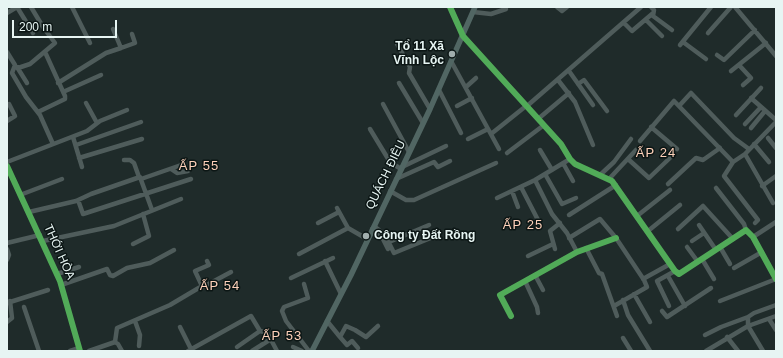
<!DOCTYPE html>
<meta charset="utf-8">
<style>
body{margin:0}
#map{position:relative;width:783px;height:358px;overflow:hidden;background:#1f2b2a;font-family:Helvetica,sans-serif}
canvas{display:block}
.frame{position:absolute;inset:0;border:8px solid #e7f5f3;pointer-events:none}
.scale{position:absolute;left:12px;top:20px;width:105px;height:18px;box-sizing:border-box;border:2px solid #e7f5f3;border-top:0;padding-left:5px;font-size:12px;line-height:14px;white-space:nowrap;color:#e7f5f3;-webkit-text-stroke:3px #0c1615;paint-order:stroke}
</style>
<div id="map">
<canvas width="783" height="358"></canvas>
<div class="frame"></div>
<div class="scale">200 m</div>
</div>
<script>
const context = document.querySelector('canvas').getContext('2d');
context.lineJoin = 'round';
const shape = rows => new Path2D(rows.map(r => 'M' + r).join(''));
function trace(path, color, width, dash) { context.strokeStyle = color; context.lineWidth = width; context.lineCap = dash ? 'butt' : 'round'; context.setLineDash(dash || []); context.stroke(path); }
function label(font, color, halo, rows, align = 'center') {
  context.font = font + ' Helvetica,sans-serif'; context.lineWidth = 3; context.setLineDash([]); context.textBaseline = 'middle'; context.strokeStyle = halo; context.fillStyle = color; for (const [text, x, y, turn = 0] of rows) {
    context.save(); context.translate(x, y); context.rotate((+turn || 0) * Math.PI / 180); context.textAlign = isNaN(turn) ? turn : align; if (halo) context.strokeText(text, 0, 0); context.fillText(text, 0, 0); context.restore();
  }
}
const minor = shape([
 [17,7,33,33],
 [72,7,90,43],
 [450,7,463,36,561,144,570,159,575,164,612,181,675,271,679,274,746,230,753,237,776,279],
 [557,7,562,11,567,7],
 [651,7,654,10,653,16,672,30],
 [735,7,776,56],
 [473,12,491,14,506,9],
 [7,13,17,7],
 [646,20,662,36],
 [624,23,632,31,652,14],
 [708,33,731,7],
 [683,42,706,59],
 [397,44,410,67,409,73,430,109],
 [680,45,711,7],
 [121,48,135,43,132,34],
 [7,52,15,65,12,73,26,97,40,115,53,144],
 [717,55,724,60,755,30],
 [451,61,499,149],
 [739,65,751,78,743,85],
 [17,67,27,83],
 [18,68,30,64,55,43,43,27,31,7],
 [569,71,593,105],
 [731,71,766,43],
 [558,80,575,102,593,145],
 [58,83,106,53,121,48,113,29],
 [399,83,423,123],
 [578,84,584,80,607,111],
 [466,87,476,78],
 [439,90,461,133],
 [63,92,101,75],
 [751,98,776,120],
 [86,103,97,123],
 [383,104,409,152],
 [457,106,472,98],
 [527,106,641,7],
 [679,106,691,93,734,138,749,149],
 [38,112,65,99,65,96,45,52],
 [736,115,761,88],
 [538,119,569,93],
 [7,121,15,116,9,104],
 [745,124,761,107],
 [651,127,677,149],
 [751,128,765,111],
 [370,129,390,162,401,169],
 [491,134,526,106],
 [73,137,82,167],
 [768,138,776,148],
 [468,139,488,129],
 [640,141,674,101,733,162,745,154],
 [754,144,769,162],
 [76,145,141,122],
 [540,150,552,170],
 [507,153,544,125],
 [79,158,142,139],
 [628,159,649,178,673,155],
 [124,160,130,160,134,163,139,177],
 [7,162,87,131,100,121,127,110],
 [733,162,724,176,758,220,755,223],
 [563,163,573,181],
 [7,166,60,281,80,351],
 [402,167,446,146],
 [171,169,177,173,188,171],
 [545,174,562,204,576,198],
 [600,175,614,162,631,139],
 [141,179,184,164],
 [396,179,434,162,438,167,450,161],
 [609,179,636,150],
 [535,180,552,214,567,233,577,252],
 [668,184,696,158,703,160,720,148],
 [762,186,776,176],
 [521,187,538,220],
 [716,188,744,224,746,230],
 [390,191,406,200,414,200,496,163],
 [512,191,518,207],
 [20,195,62,179],
 [497,198,535,180,570,159],
 [78,200,83,214,191,179],
 [773,203,745,154,776,122],
 [337,208,348,228,367,239],
 [29,212,76,201,91,194,140,177,152,210],
 [569,215,616,185],
 [637,216,670,190],
 [318,223,339,212],
 [699,225,716,250],
 [374,226,385,235,394,253,433,237],
 [372,229,383,239,388,249],
 [678,229,703,206,733,239],
 [648,231,680,205],
 [753,237,776,222],
 [569,238,600,219,616,238,644,280,647,287,614,306],
 [43,241,114,226,181,199],
 [692,241,704,233],
 [389,242,429,225],
 [7,243,40,235],
 [133,244,149,236,143,214],
 [687,247,698,262],
 [720,247,730,264],
 [586,248,599,273,602,274,617,316],
 [7,249,9,255,7,260],
 [555,249,550,231,560,223],
 [299,254,348,228],
 [528,256,553,244],
 [702,259,714,279],
 [325,261,341,294],
 [734,268,762,252],
 [57,274,79,267],
 [535,275,543,290],
 [668,276,685,306],
 [291,278,333,258],
 [643,279,670,264],
 [525,281,537,307,538,313],
 [304,284,308,298,284,307,282,311,286,321,309,351],
 [61,285,107,269,110,275,113,276,127,268,150,263,174,250],
 [202,286,195,271,209,265,207,261],
 [634,294,650,322],
 [623,300,628,315,650,351],
 [720,301,776,279],
 [7,303,48,290],
 [669,306,657,281,675,271],
 [24,307,39,351],
 [662,311,667,317,711,288],
 [511,316,500,295,577,252,616,238],
 [769,319,776,330],
 [135,321,140,335,139,346],
 [327,321,340,337,346,326,355,330,366,337,378,326],
 [7,322,12,318,10,301],
 [180,327,191,349],
 [705,335,721,327,748,317],
 [340,337,347,345,352,341,358,348],
 [727,337,738,351],
 [623,338,631,351],
 [115,342,117,328,170,305,202,286,203,287,231,272],
 [115,342,118,344,122,351],
 [237,347,260,331,264,332,269,336,277,351],
 [293,347,302,351],
 [70,351,79,348],
 [89,351,115,342],
 [188,351,251,316,260,331],
 [252,351,271,339],
 [706,351,748,326,776,316],
 [763,351,748,326,748,317,754,313,776,305]
]);
const major = shape([
 [312,351,351,275,430,109,475,7]
]);
const cycleway = shape([
 [450,7,463,36,561,144,570,159,575,164,612,181,675,271,679,274,746,230,753,237,776,279],
 [7,166,60,281,80,351],
 [511,316,500,295,577,252,616,238]
]);
const markers = [
 [452,54,4,"#a1aead"],
 [366,236,4,"#a1aead"]
];
const poiNames = [
 ["Tổ 11 Xã",444,47],
 ["Vĩnh Lộc",444,61],
 ["Công ty Đất Rồng",374,236,"left"]
];
const streetNames = [
 ["QUÁCH ĐIÊU",386,175,-64],
 ["THỚI HÒA",59,252,66]
];
const neighbourhoodNames = [
 ["ẤP 24",656,153],
 ["ẤP 55",199,166],
 ["ẤP 25",523,225],
 ["ẤP 54",220,286],
 ["ẤP 53",282,336]
];
trace(minor, '#4f5c5b', 4.5);
trace(major, '#516663', 5.5);
trace(cycleway, '#51ab58', 6);
for (const [x, y, r, color] of markers) { const dot = new Path2D(); dot.arc(x, y, r, 0, 2 * Math.PI); context.fillStyle = color; context.fill(dot); trace(dot, '#0c1615', 1.5); }
label('bold 12px', '#e7f5f3', '#0c1615', poiNames, 'right');
label('12px', '#e7f5f3', '#0c1615', streetNames);
context.letterSpacing = '1px';
label('13px', '#fed1ba', '#0c1615', neighbourhoodNames);
context.letterSpacing = '0px';
</script>
